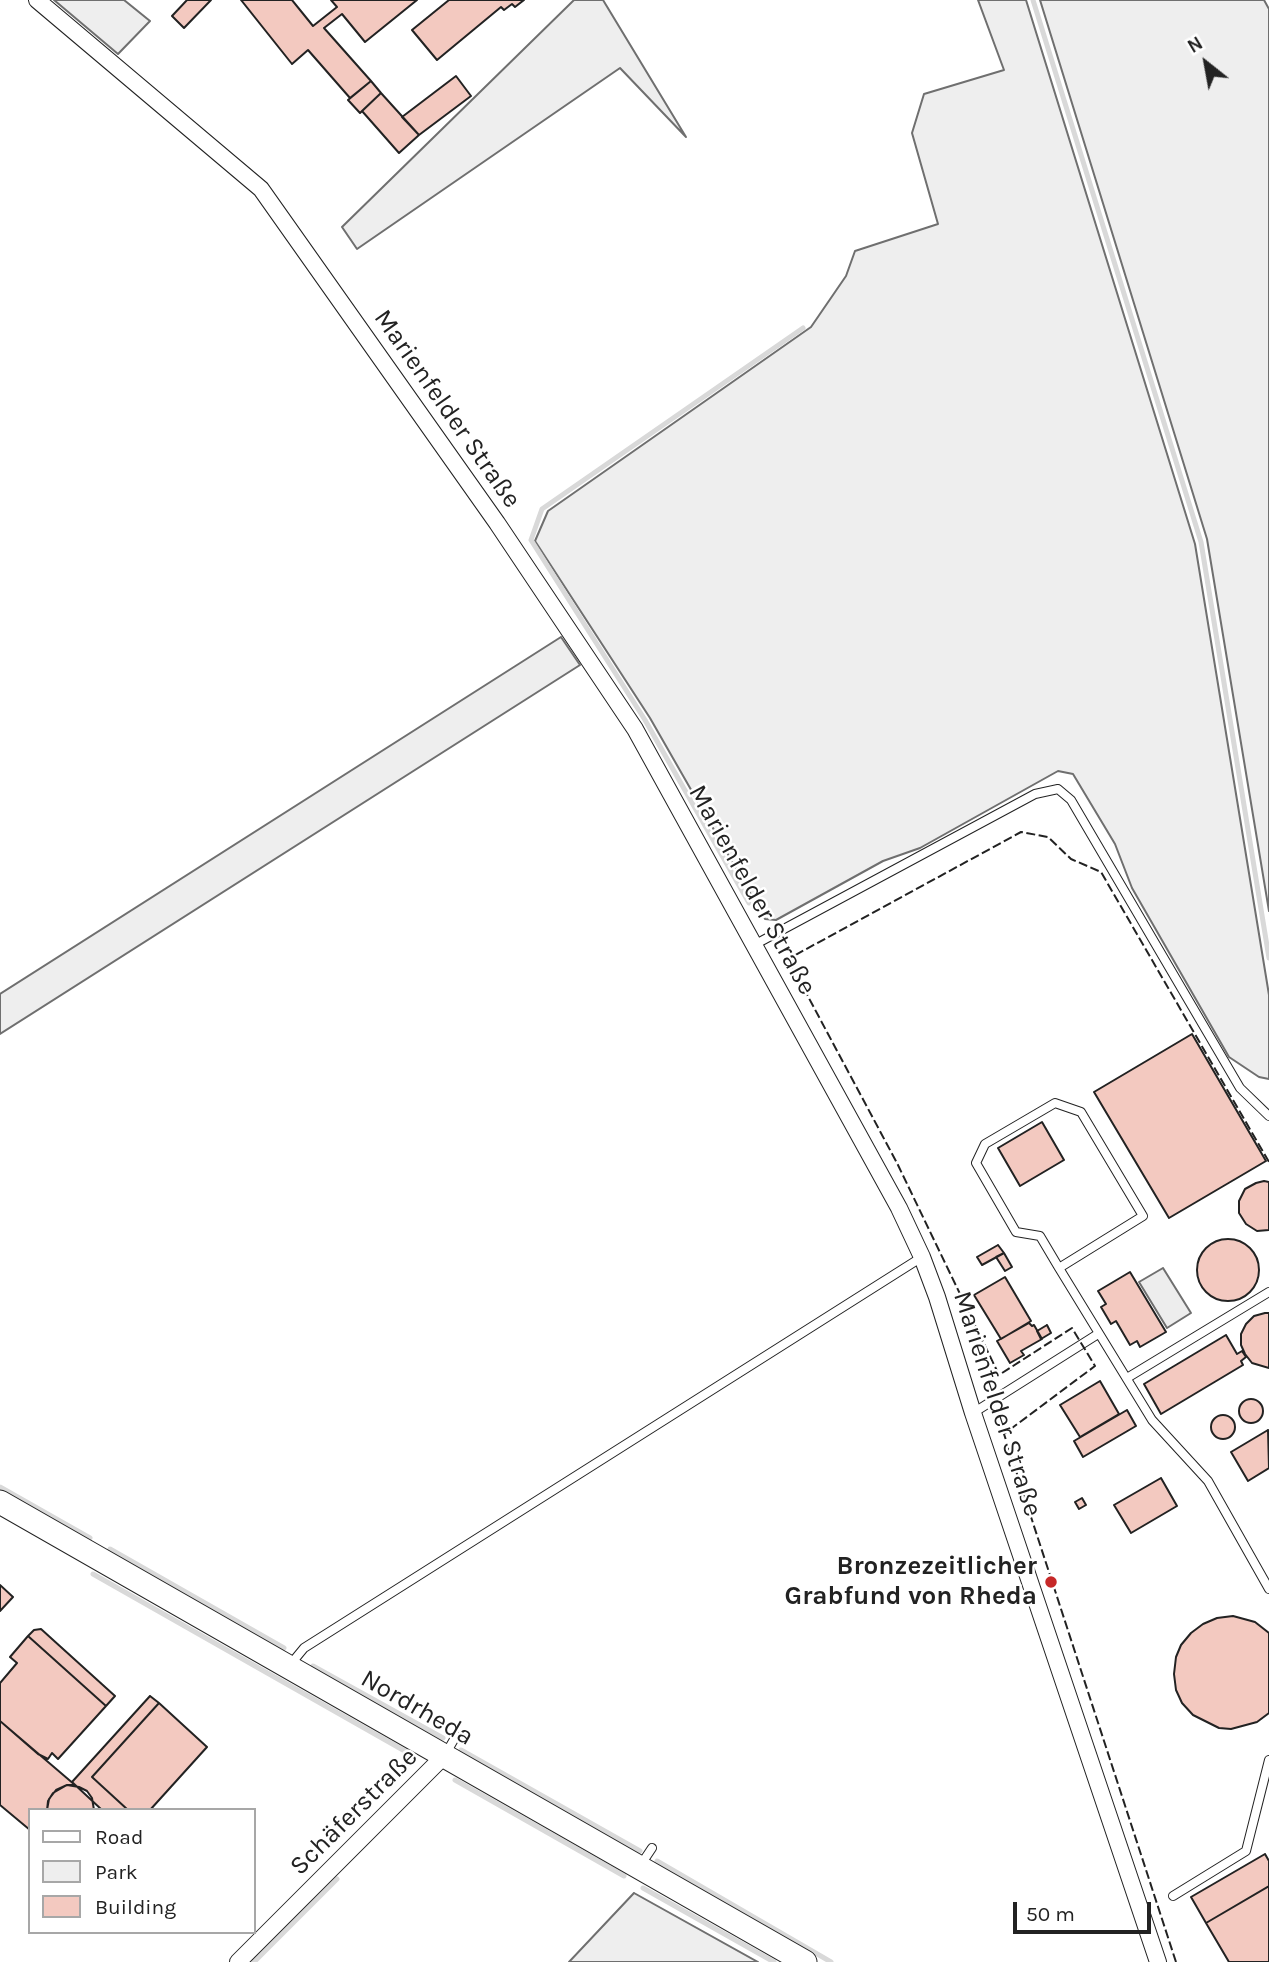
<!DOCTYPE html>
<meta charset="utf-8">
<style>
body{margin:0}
#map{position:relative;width:1269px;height:1962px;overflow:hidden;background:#fff;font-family:Karla,sans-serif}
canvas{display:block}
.legend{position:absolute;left:28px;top:1808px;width:228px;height:126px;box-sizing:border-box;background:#fff;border:2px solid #a7a7a7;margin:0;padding:9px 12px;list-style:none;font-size:21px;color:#222}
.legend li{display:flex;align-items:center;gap:14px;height:35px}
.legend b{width:35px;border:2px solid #a7a7a7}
.north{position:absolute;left:1171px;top:28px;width:70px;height:70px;-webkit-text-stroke:5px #fff;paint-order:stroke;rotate:329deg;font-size:19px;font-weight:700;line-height:28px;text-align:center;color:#222}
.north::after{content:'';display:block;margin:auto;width:24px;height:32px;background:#222;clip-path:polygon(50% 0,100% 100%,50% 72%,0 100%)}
.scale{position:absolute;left:1013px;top:1902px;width:138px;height:32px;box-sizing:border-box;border:4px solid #222;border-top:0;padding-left:9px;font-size:21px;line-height:24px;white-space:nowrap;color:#222;-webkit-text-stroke:5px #fff;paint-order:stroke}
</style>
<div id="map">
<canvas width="1269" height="1962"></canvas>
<ul class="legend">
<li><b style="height:9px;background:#fff"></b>Road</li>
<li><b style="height:19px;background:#eee"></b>Park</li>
<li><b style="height:19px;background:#f3c9c0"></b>Building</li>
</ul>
<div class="north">N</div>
<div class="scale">50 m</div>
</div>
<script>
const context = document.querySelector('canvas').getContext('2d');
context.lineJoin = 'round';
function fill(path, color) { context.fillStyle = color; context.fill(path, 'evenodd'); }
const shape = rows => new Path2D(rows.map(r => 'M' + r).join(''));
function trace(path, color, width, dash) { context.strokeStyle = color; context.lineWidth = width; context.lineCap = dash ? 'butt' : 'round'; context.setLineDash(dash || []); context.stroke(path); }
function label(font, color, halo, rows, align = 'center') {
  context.font = font + ' Karla,sans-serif'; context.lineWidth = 5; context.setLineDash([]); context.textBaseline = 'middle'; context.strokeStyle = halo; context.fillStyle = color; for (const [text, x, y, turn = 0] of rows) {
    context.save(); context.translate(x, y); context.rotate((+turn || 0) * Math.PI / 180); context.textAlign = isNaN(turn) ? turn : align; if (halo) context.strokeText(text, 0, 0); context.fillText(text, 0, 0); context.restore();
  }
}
const green = shape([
 [54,0,124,0,150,21,118,54,54,0],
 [574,0,603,0,686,137,620,68,357,249,342,227,574,0],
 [978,0,1026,0,1195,544,1269,995,1269,1079,1259,1077,1229,1057,1132,888,1115,844,1073,774,1058,771,920,848,883,861,776,920,765,919,650,718,535,541,548,511,811,327,846,276,855,251,938,224,912,133,924,94,1004,70,978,0],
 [1040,0,1264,0,1269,9,1269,911,1207,539,1040,0],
 [561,637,580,665,0,1034,0,994,561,637],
 [634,1893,758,1962,569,1962,634,1893]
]);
const parking = shape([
 [1163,1268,1191,1313,1167,1328,1139,1282,1163,1268]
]);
const stream = shape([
 [1033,0,1201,542,1269,958],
 [749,903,645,720,531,540,542,509,803,328],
 [0,1487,90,1538],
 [110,1549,284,1648],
 [93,1574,410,1754],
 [313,1666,443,1738],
 [461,1750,640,1851],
 [455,1780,624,1876],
 [657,1861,831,1962],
 [643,1888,774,1962],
 [254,1962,337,1879]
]);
const building = shape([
 [187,0,211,0,184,28,172,16,187,0],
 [241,0,292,0,313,26,337,7,331,0,417,0,365,42,342,14,324,28,371,81,350,98,308,50,292,64,241,0],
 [449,0,524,0,515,7,512,4,504,10,501,7,437,60,412,30,449,0],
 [456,76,471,96,419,135,402,117,456,76],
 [371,81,381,93,360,113,348,100,371,81],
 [381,93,419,135,399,153,362,111,381,93],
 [1192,1034,1266,1161,1169,1218,1094,1092,1192,1034],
 [1042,1122,1064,1160,1020,1186,998,1148,1042,1122],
 [1264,1181,1269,1182,1269,1230,1257,1231,1246,1224,1239,1213,1239,1201,1245,1189,1256,1183,1264,1181],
 '1197 1270a31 31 0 1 1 62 0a31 31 0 1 1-62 0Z',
 [998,1245,1004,1253,982,1265,977,1257,998,1245],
 [1004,1253,1012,1267,1005,1271,996,1257,1004,1253],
 [1130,1272,1166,1332,1140,1347,1137,1341,1130,1345,1116,1321,1111,1324,1101,1307,1106,1304,1098,1291,1130,1272],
 [1005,1277,1031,1321,1001,1339,974,1295,1005,1277],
 [1265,1313,1269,1313,1269,1368,1252,1363,1245,1354,1241,1345,1241,1334,1246,1324,1254,1316,1265,1313],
 [1029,1323,1032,1326,1034,1325,1042,1339,1021,1351,1024,1355,1010,1363,997,1341,1029,1323],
 [1047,1325,1051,1333,1041,1339,1037,1331,1047,1325],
 [1226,1335,1237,1354,1242,1351,1246,1357,1241,1361,1243,1365,1161,1414,1144,1384,1226,1335],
 [1100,1381,1119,1414,1080,1437,1060,1405,1100,1381],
 '1239 1411a12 12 0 1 1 24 0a12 12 0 1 1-24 0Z',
 [1127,1410,1136,1426,1083,1457,1074,1441,1127,1410],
 '1211 1427a12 12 0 1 1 24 0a12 12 0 1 1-24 0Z',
 [1268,1430,1269,1468,1248,1481,1231,1452,1268,1430],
 [1161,1478,1177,1506,1131,1533,1114,1505,1161,1478],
 [1082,1498,1086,1505,1079,1509,1075,1502,1082,1498],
 [0,1585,13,1597,0,1611,0,1585],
 [1233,1616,1255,1622,1269,1633,1269,1713,1257,1722,1231,1729,1219,1728,1193,1715,1182,1703,1176,1690,1174,1674,1176,1657,1181,1645,1191,1633,1203,1624,1217,1618,1233,1616],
 [41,1629,115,1696,106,1706,28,1636,34,1630,41,1629],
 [28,1636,106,1706,58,1759,52,1753,48,1759,38,1754,0,1721,0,1683,17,1663,10,1657,28,1636],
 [150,1696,159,1703,92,1777,128,1810,102,1810,72,1782,150,1696],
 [159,1703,207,1747,150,1810,128,1810,92,1777,159,1703],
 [0,1721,75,1785,67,1785,56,1790,49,1799,47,1810,30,1810,30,1830,0,1805,0,1721],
 [67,1785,79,1787,87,1791,92,1798,94,1810,47,1810,48,1801,53,1793,67,1785],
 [1265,1854,1269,1861,1269,1886,1206,1923,1191,1897,1265,1854],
 [1269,1886,1269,1962,1229,1962,1206,1923,1269,1886]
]);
const lane = shape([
 [754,945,1035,794,1058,789,1071,800,1240,1088,1269,1116],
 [1059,1268,1040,1236,1016,1232,976,1163,985,1144,1055,1103,1081,1112,1143,1216,1059,1268,1152,1420,1208,1481,1269,1589],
 [1127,1378,1269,1292],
 [973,1413,1098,1334],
 [290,1665,304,1648,922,1257],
 [445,1755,456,1736],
 [640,1866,652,1848],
 [1173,1896,1246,1851,1269,1760]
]);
const street = shape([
 [37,0,261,189,497,523,635,729,899,1208,922,1257,937,1297,973,1413,1158,1962],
 [238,1962,444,1756]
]);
const secondary = shape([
 [0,1502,805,1962]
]);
const fence = shape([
 [1176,1962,1004,1434,1095,1366,1072,1328,999,1375,897,1163,788,959,1021,832,1048,837,1071,859,1101,872,1269,1162]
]);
const markers = [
 [1051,1582,7,"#c62828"]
];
const streetNames = [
 ["Marienfelder Straße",447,409,55],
 ["Marienfelder Straße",752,890,61],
 ["Marienfelder Straße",997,1404,72],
 ["Nordrheda",417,1708,30],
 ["Schäferstraße",354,1812,-45]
];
const poiNames = [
 ["Bronzezeitlicher",1037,1567],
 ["Grabfund von Rheda",1037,1597]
];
fill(green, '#eee');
trace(green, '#6f6f6f', 2);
fill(parking, '#ededed');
trace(parking, '#6f6f6f', 2);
trace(stream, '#d9d9d9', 5);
fill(building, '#f3c9c0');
trace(building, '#222', 2);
trace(lane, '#222', 10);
trace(street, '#222', 18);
trace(secondary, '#222', 25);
trace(lane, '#fff', 8);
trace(street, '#fff', 16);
trace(secondary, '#fff', 23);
trace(fence, '#222', 2, [9, 3.5]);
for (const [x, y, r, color] of markers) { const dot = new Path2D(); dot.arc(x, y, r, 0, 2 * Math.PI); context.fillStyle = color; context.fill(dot); trace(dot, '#fff', 2.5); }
label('26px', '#222', '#fff', streetNames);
label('bold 26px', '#222', '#fff', poiNames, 'right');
</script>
